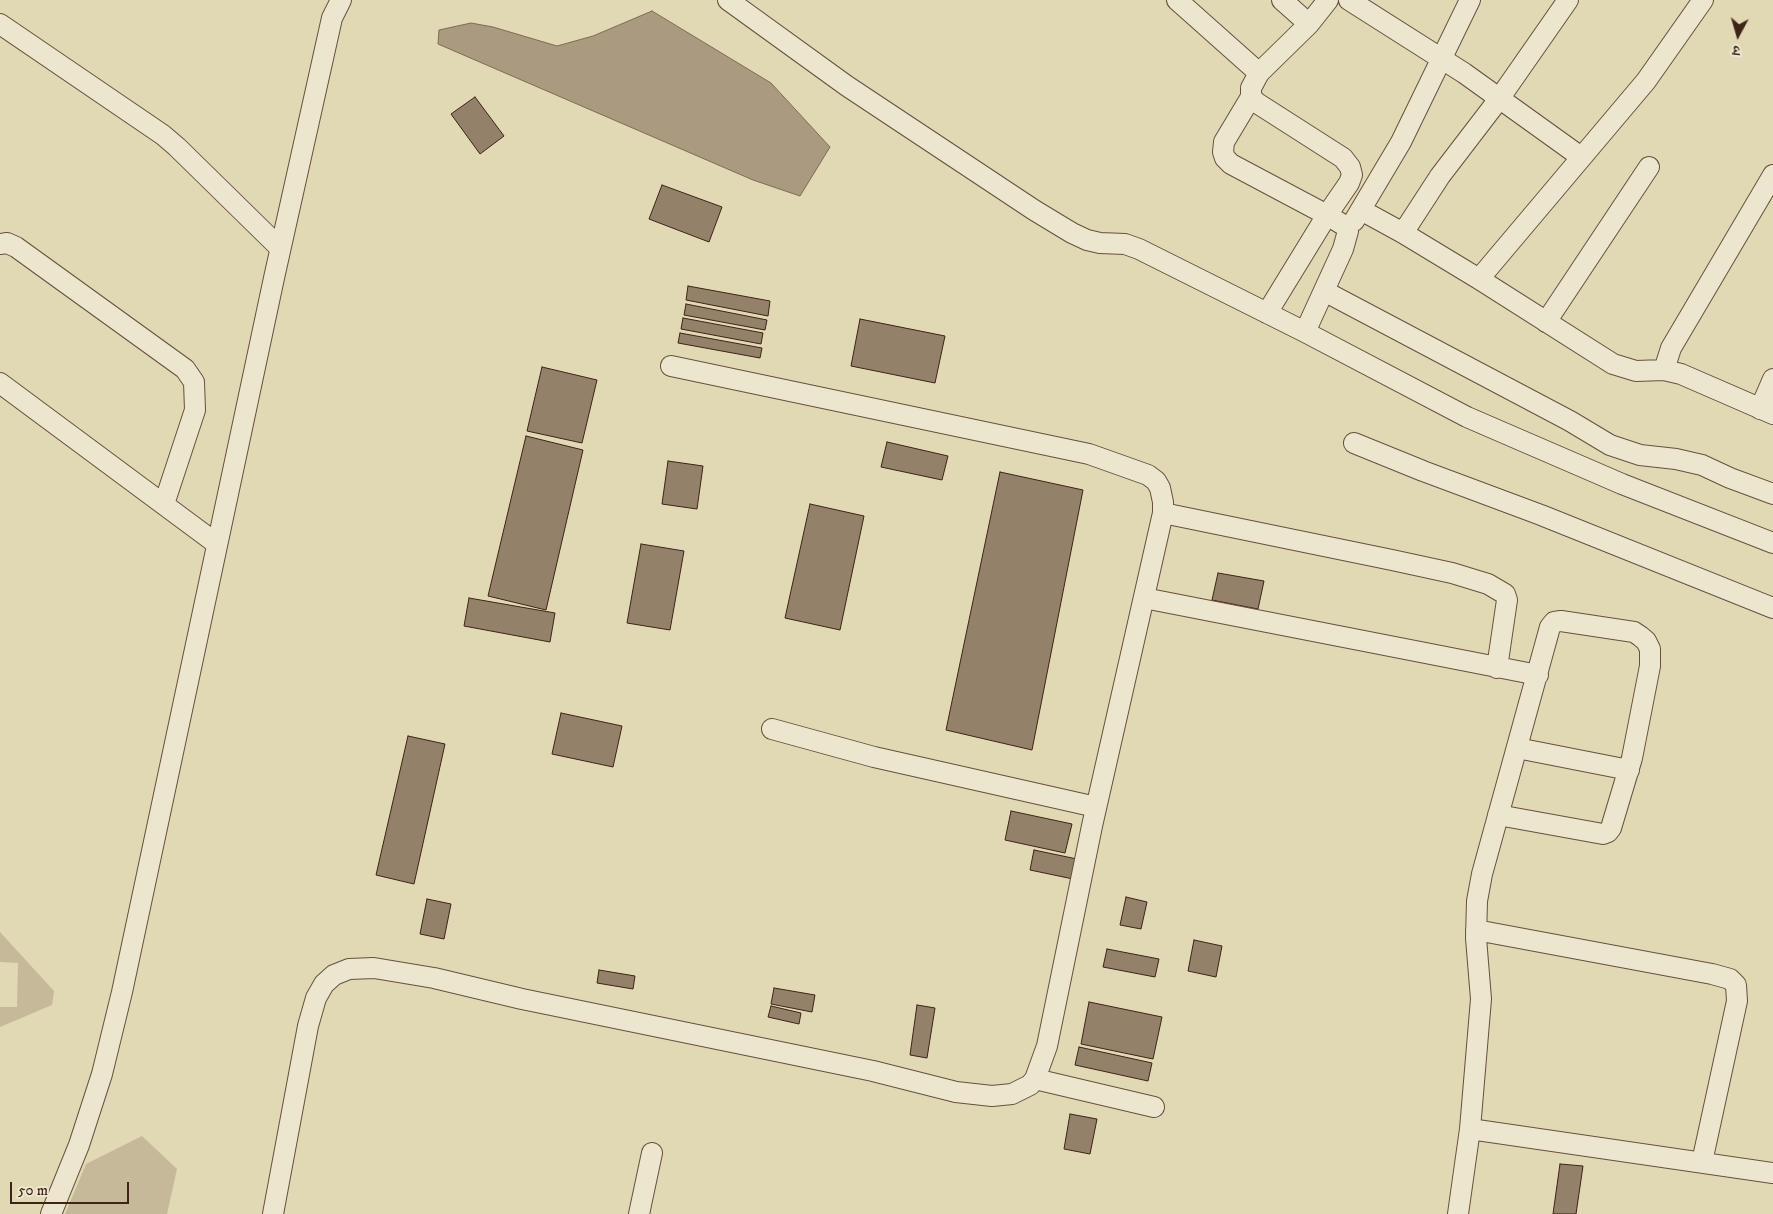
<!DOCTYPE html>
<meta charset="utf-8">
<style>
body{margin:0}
#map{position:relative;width:1773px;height:1214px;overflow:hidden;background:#e1d8b4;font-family:"IM FELL DW Pica","Noto Serif Devanagari",serif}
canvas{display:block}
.north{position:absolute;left:1713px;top:10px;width:50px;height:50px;-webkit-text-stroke:4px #ece6ce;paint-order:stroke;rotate:186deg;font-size:14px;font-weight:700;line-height:20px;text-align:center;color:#3e2317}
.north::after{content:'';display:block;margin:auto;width:18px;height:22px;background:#3e2317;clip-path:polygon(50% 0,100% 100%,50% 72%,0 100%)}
.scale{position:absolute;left:10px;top:1182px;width:119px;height:22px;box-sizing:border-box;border:2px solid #3e2317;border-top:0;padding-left:6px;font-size:15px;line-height:18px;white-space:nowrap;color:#3e2317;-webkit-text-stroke:4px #ece6ce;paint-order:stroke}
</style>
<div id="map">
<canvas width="1773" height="1214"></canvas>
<div class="north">उ</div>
<div class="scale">50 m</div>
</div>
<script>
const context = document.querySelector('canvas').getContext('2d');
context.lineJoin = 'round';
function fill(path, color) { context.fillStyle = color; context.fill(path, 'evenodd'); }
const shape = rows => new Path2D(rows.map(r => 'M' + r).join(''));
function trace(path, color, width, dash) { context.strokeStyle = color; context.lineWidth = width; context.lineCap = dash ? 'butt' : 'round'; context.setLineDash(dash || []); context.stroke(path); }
const green = shape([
 [0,932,54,991,52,1005,0,1027,0,1007,17,1007,18,963,0,962],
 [142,1136,177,1169,167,1214,65,1214,86,1164]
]);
const water = shape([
 [652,11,771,83,830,147,800,196,753,180,438,44,439,30,471,23,493,27,557,46,593,36,652,11]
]);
const building = shape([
 [475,97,504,136,480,154,451,114,475,97],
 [662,185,722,207,709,242,649,219,662,185],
 [688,286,770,301,768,316,686,300,688,286],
 [686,304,767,320,765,330,684,315,686,304],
 [683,318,763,333,761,344,681,329,683,318],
 [860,319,945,336,935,383,851,366,860,319],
 [680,333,762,348,760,358,678,343,680,333],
 [542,367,597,380,582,443,527,431,542,367],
 [526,436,583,450,546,610,488,596,526,436],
 [887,442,948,456,942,480,881,467,887,442],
 [668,461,703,466,697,509,662,504,668,461],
 [1000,472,1083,490,1032,750,946,730,1000,472],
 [810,504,864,516,840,630,785,618,810,504],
 [641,544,684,551,670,630,627,623,641,544],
 [1218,573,1264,581,1258,609,1212,600,1218,573],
 [469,598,555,613,550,642,464,626,469,598],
 [561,713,622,726,613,767,552,754,561,713],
 [408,736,445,744,414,884,376,875,408,736],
 [1011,811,1072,824,1065,853,1005,840,1011,811],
 [1034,850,1077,859,1073,879,1030,870,1034,850],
 [1126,897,1147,902,1141,929,1120,925,1126,897],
 [427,899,451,904,444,939,420,934,427,899],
 [1194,940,1222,946,1216,977,1188,971,1194,940],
 [1107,949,1159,959,1155,977,1103,967,1107,949],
 [599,970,635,976,633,989,597,983,599,970],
 [774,988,815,995,812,1012,771,1004,774,988],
 [1089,1002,1162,1017,1153,1059,1081,1044,1089,1002],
 [917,1005,935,1008,927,1058,910,1055,917,1005],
 [771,1006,801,1013,799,1024,768,1017,771,1006],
 [1079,1047,1152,1063,1148,1081,1075,1065,1079,1047],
 [1070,1114,1097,1119,1090,1154,1064,1149,1070,1114],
 [1560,1164,1583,1166,1576,1214,1553,1214,1560,1164]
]);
const minor = shape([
 [728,0,847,86,1034,210,1072,233,1087,240,1100,243,1125,244,1139,249,1305,332,1467,417,1622,484,1773,543],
 [1177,0,1259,73],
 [1282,0,1309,24],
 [1349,0,1464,73,1581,157],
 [0,24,163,135,177,147,280,248],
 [1251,97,1224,142,1223,152,1225,158,1231,164,1327,215,1345,226,1348,231,1343,249,1305,332],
 [1361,210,1403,233,1479,279,1613,364,1636,371,1664,370,1681,374,1773,414],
 [1354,221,1401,142,1470,0],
 [1403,233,1440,176,1499,99,1568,0],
 [0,244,7,243,16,247,185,369,194,382,195,410,164,504],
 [1479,279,1646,81,1703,0],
 [1324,291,1570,421,1610,445,1640,455,1676,459,1702,465,1730,478,1773,494],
 [1267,313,1327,215,1349,183,1352,175,1350,167,1343,158,1257,103,1251,97,1251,88,1259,73,1309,24,1328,0],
 [1546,322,1649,167],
 [1664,370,1671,348,1773,175],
 [0,383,217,544],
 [1760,409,1773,379],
 [1354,443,1423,471,1541,515,1773,608],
 [1163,513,1392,560,1452,573,1488,584,1505,594,1507,600,1497,668],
 [1144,598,1538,675],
 [772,729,874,757,1096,807],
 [1517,748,1629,770],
 [1476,930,1712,974,1730,979,1736,985,1737,1001,1702,1162],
 [1035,1079,1154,1107],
 [1470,1129,1773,1173],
 [51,1214,79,1145,102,1074,122,992,274,278,332,18,341,0],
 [273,1214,308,1026,316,998,324,984,334,975,349,969,374,968,434,978,522,999,873,1071,956,1092,992,1096,1012,1094,1030,1085,1035,1079,1047,1046,1092,826,1163,513,1163,502,1160,488,1156,481,1148,475,1089,454,671,366],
 [639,1214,652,1153],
 [1458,1214,1470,1129,1481,999,1476,938,1477,901,1482,874,1550,627,1554,622,1561,621,1634,632,1640,636,1646,641,1650,649,1650,666,1632,758,1611,828,1608,832,1603,834,1498,815]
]);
fill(green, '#c5b999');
fill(water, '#aa9a7f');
trace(water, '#7f6a55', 1);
fill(building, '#938169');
trace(building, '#3e2317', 1);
trace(minor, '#67503e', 22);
trace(minor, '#ece6ce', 20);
</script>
